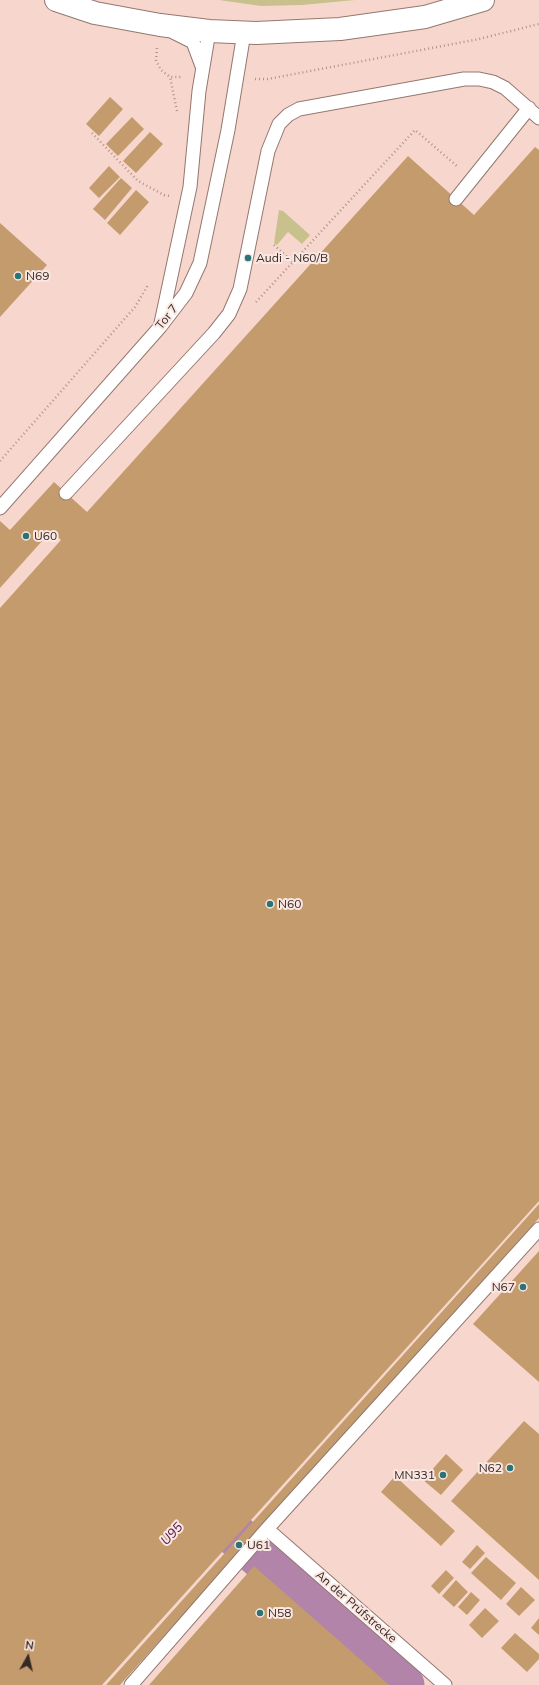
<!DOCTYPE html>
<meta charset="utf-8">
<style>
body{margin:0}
#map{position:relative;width:539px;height:1685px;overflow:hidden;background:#f7d7cd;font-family:Mulish,sans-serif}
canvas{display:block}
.north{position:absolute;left:8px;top:1637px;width:40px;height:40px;-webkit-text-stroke:3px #fbe7e2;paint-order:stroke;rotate:8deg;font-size:11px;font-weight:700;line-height:16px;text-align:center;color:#352925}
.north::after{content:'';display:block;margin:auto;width:14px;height:18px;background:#352925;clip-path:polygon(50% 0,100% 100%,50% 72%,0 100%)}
</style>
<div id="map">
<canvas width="539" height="1685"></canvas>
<div class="north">N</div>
</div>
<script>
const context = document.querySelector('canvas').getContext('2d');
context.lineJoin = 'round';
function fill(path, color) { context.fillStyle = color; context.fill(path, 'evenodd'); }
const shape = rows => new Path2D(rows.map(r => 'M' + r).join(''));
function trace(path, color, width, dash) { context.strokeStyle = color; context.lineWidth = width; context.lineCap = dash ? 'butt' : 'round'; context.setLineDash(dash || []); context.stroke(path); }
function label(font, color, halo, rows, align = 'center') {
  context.font = font + ' Mulish,sans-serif'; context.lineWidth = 4; context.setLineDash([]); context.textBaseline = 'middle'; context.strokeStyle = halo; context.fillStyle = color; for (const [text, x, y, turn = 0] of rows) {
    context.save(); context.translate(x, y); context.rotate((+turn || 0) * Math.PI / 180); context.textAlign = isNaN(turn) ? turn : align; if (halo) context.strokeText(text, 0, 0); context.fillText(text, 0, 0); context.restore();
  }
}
const green = shape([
 [219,0,355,0,302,5,261,6],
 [279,210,283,211,310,235,302,244,288,232,277,245,274,243]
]);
const river = shape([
 [184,1520,194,1517,209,1518,222,1523,403,1685]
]);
const building = shape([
 [110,97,123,109,99,136,86,124],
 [132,117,144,129,118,156,106,144],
 [150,132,163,144,136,173,123,161],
 [535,147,539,150,539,1201,102,1685,0,1685,0,608,61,540,51,531,0,588,0,521,10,530,54,482,87,512,408,156,474,215],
 [109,166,120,177,99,198,89,188],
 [121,178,132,188,105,220,93,209],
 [136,190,149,202,120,235,107,223],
 [0,223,47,265,0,317],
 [539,1204,539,1218,120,1685,106,1685],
 [539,1251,539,1382,473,1324],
 [524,1421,539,1434,539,1580,451,1501],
 [446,1454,463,1470,441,1495,423,1480],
 [395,1476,455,1531,441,1546,381,1492],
 [477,1545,485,1553,470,1569,462,1562],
 [486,1557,516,1583,501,1600,471,1573],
 [254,1566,361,1660,389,1685,149,1685],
 [446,1570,454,1578,439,1594,431,1586],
 [456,1580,468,1592,454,1607,442,1596],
 [521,1587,535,1600,519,1616,506,1604],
 [471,1592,480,1600,467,1615,458,1607],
 [485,1608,499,1621,482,1638,469,1625],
 [539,1618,539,1635,531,1628],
 [515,1633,539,1654,539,1659,527,1672,501,1648]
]);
const path = shape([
 [157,48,156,61,161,70,170,77],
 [255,79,268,79,400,54,479,39,539,24],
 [177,111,170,77,182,77],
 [92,133,138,181,164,195,170,196],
 [274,245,293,262],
 [256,302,415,130,458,167],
 [0,461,135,307,148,285]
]);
const lane = shape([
 [173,32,193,42,202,66],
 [456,199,529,108],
 [161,323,190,187,199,91,209,31],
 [66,493,214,333,229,314,240,289,268,151,279,124,288,115,299,109,464,79,479,79,493,82,505,88,539,118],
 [0,508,160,327,186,293,200,263,228,130,244,33],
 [267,1529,445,1685],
 [131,1685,267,1529,539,1229]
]);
const secondary = shape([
 [56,0,95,13,160,25,209,31,256,33,340,29,425,17,483,0]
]);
const markers = [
 [248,258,4,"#2a7477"],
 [18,276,4,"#2a7477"],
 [26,536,4,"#2a7477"],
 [270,904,4,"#2a7477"],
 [523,1287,4,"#2a7477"],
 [510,1468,4,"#2a7477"],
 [443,1475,4,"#2a7477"],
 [239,1545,4,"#2a7477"],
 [260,1613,4,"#2a7477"]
];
const poiNames = [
 ["Audi - N60/B",256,258],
 ["N69",26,276],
 ["U60",34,536],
 ["N60",278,904],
 ["N67",515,1287,"right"],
 ["N62",502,1468,"right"],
 ["MN331",435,1475,"right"],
 ["U61",247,1545],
 ["N58",268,1613]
];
const streetNames = [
 ["Tor 7",167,317,-52],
 ["An der Prüfstrecke",356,1607,41]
];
const waterNames = [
 ["U95",172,1534,-47]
];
fill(green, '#c8c18d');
trace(river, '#b284aa', 43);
fill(building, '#c39b6d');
trace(lane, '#947870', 15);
trace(secondary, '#947870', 24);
trace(path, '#ae958d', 2.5, [1, 3]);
trace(lane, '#fff', 13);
trace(secondary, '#fff', 22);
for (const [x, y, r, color] of markers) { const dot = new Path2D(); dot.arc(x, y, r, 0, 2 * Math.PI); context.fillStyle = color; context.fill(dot); trace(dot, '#fbe7e2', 1.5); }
label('12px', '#352925', '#fbe7e2', poiNames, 'left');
label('12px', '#352925', '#fbe7e2', streetNames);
label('italic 13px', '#4f1648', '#fbe7e2', waterNames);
</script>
